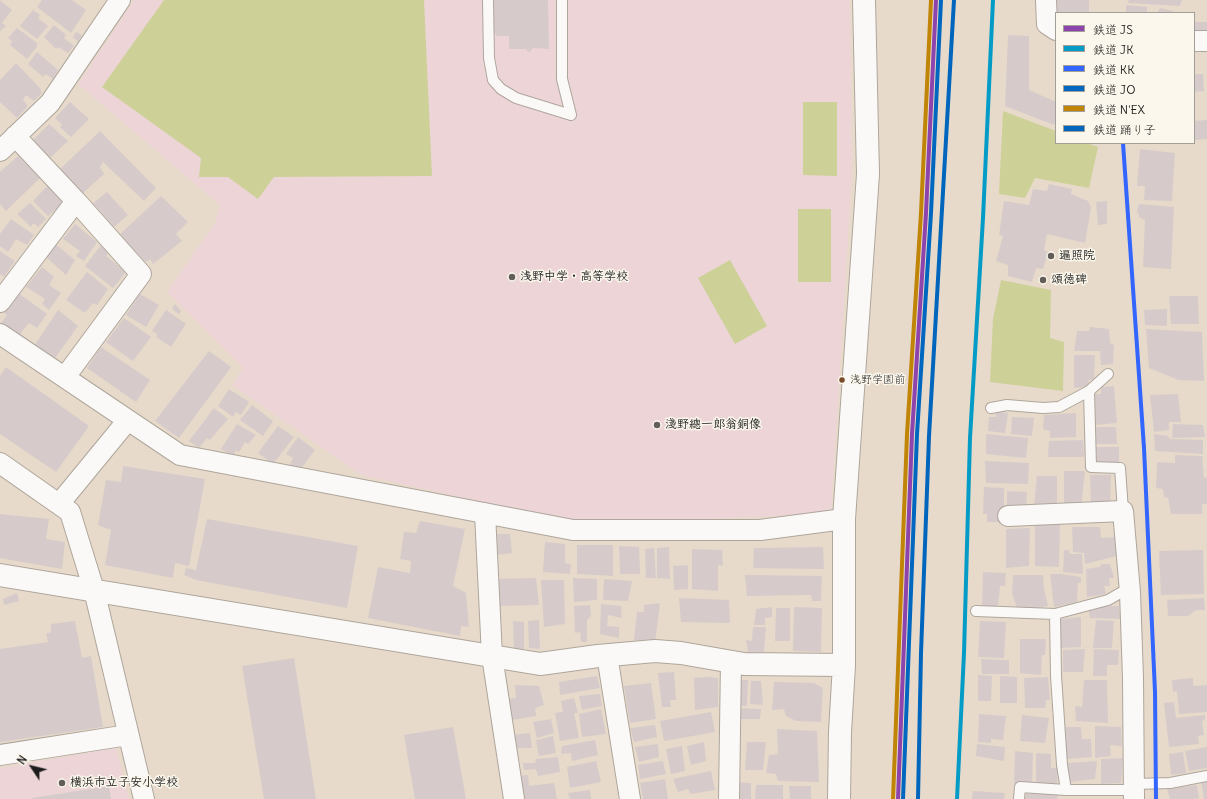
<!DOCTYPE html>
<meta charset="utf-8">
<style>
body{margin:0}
#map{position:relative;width:1207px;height:799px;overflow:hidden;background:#e7daca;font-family:Delius,"Klee One",sans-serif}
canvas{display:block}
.legend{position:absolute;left:1055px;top:12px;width:140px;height:132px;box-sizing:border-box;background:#fbf7ec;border:1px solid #a29f99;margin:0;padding:5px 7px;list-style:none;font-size:12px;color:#1c1c1c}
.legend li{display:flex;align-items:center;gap:8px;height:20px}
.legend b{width:20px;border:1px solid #a29f99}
.north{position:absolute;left:12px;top:747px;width:40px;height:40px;-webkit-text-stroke:3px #fbf7ec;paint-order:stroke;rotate:305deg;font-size:11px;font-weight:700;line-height:16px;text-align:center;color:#1c1c1c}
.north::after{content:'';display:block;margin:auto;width:14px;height:18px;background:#1c1c1c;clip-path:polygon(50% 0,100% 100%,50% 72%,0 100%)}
</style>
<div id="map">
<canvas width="1207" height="799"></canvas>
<ul class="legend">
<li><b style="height:5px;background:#8e44ad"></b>鉄道 JS</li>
<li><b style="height:5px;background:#049cc7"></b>鉄道 JK</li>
<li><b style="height:5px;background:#36f"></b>鉄道 KK</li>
<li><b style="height:5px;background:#0067c0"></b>鉄道 JO</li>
<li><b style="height:5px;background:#c08407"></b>鉄道 N'EX</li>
<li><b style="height:5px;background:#0065bd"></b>鉄道 踊り子</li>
</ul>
<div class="north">N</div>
</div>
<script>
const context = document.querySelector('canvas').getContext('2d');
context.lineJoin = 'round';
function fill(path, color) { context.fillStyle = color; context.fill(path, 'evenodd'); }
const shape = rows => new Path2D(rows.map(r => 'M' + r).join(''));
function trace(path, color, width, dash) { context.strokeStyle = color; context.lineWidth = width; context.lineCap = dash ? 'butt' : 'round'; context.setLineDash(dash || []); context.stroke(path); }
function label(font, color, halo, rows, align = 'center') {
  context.font = font + ' Delius,"Klee One",sans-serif'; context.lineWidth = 3; context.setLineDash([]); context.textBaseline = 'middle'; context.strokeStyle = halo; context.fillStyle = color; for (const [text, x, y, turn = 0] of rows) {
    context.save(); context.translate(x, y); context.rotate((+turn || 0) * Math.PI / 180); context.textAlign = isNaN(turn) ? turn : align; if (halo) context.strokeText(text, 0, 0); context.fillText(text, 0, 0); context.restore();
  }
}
const built = shape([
 [134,0,850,0,852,174,831,514,579,524,361,475,232,385,243,368,167,292,215,223,220,205,78,84],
 [116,748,129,799,0,799,0,768]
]);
const green = shape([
 [164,0,424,0,432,176,274,177,258,199,228,177,199,177,201,158,102,87],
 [803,102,837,102,837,176,803,175],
 [1003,111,1056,131,1056,143,1087,143,1098,147,1089,188,1035,178,1025,198,999,194],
 [798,209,831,209,831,282,798,282],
 [730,260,767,326,735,344,698,278],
 [1001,280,1051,290,1050,338,1064,342,1063,391,990,382,993,319]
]);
const building = shape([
 [0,0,12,10,2,23,6,26,0,31],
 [42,0,72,0,86,10,71,33,37,7],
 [492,0,548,0,549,49,533,48,530,52,528,52,526,49,509,49,509,36,497,36,493,29],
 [1055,0,1089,0,1089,13,1056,13],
 [1129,0,1182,0,1180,6,1128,3],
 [1126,5,1147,7,1147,13,1126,13],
 [1160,8,1173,11,1173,13,1157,13],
 [33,10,40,15,38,18,48,26,37,39,20,26],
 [1194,22,1207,22,1207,36,1194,37],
 [54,25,66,35,64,38,74,46,68,53,58,47,56,49,44,37],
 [17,28,37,43,37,47,27,59,10,45,12,41,8,38],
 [76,32,82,35,78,42,73,37],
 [1008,35,1029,36,1029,90,1056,102,1056,119,1054,125,1005,106],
 [37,52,58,70,53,79,46,74,43,77,28,64],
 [16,63,40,88,42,93,34,101,26,95,23,100,28,106,17,118,0,102,0,80],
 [1194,74,1203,74,1204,91,1194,92],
 [70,102,89,119,71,137,60,127,62,125,55,118],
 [1207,120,1207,139,1194,140,1194,121],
 [49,124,68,141,48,160,31,142],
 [100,131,156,188,144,201,103,162,100,167,104,174,82,194,59,170],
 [1140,149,1175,153,1172,201,1144,200,1145,186,1137,186],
 [18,156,40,178,6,211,0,204,0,172],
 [1049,184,1072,189,1071,194,1088,201,1091,208,1085,243,1047,234,1044,250,1048,252,1043,269,1036,268,1032,282,1008,276,1008,265,996,261,1003,236,999,235,1004,201,1029,205,1033,189,1047,191],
 [48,185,64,203,48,216,33,201],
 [107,192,128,215,114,227,93,203],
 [161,196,188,222,176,234,182,241,153,264,150,259,146,262,119,235],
 [1107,201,1107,224,1098,225,1096,202],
 [30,203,46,219,38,227,33,223,31,227,17,214],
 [1139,204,1174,207,1171,269,1143,267,1145,220,1140,218,1137,211],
 [11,219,34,235,27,245,16,239,8,252,0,246,0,234],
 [75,224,97,242,84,261,76,256,80,251,63,239],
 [54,243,75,260,66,275,45,256],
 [101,245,109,252,106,256,126,272,113,288,85,266],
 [0,251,15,261,4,277,0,274],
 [42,267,54,277,49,285,61,293,49,310,42,304,45,299,26,287],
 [87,272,108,289,97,305,93,303,85,313,66,300],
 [17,292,47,314,37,328,29,323,19,335,1,323,7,315,1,311],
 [140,294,159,305,146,327,126,315],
 [1169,296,1198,296,1199,324,1171,324],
 [175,304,181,311,179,314,172,309],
 [1167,309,1167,326,1145,325,1144,310],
 [58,310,78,326,55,358,35,345],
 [166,310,186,324,171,347,156,337,157,334,152,331],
 [124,318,151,337,133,361,106,342],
 [1090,327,1109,329,1110,343,1114,345,1113,364,1101,365,1100,351,1074,351,1077,331,1089,331],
 [1146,329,1202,332,1204,381,1179,380,1149,368],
 [101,347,150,380,136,402,87,368],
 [209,351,231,367,179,438,155,421],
 [1074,355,1095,355,1094,379,1089,380,1087,387,1074,388],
 [6,367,89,426,56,472,0,434,0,376],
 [1114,386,1117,423,1095,425,1092,394,1101,394,1101,387],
 [229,389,249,402,241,415,236,412,233,417,218,406],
 [1178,394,1181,422,1169,422,1169,430,1154,432,1150,395],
 [252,405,273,421,263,436,240,420],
 [214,408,228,419,210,440,207,438,199,448,189,441],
 [996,412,1008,413,1005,433,988,431,989,417,996,417],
 [1076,413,1076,437,1050,438,1050,431,1043,429,1044,415],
 [1012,417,1034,418,1032,436,1011,434],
 [237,424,256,435,248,444,245,442,239,452,236,450,233,456,221,449],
 [1173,424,1203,425,1205,437,1172,438],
 [278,426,294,437,273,464,258,453],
 [1094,427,1116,427,1117,444,1096,444],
 [986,434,1028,438,1026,458,986,454],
 [1154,434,1168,436,1170,439,1203,440,1203,454,1155,451],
 [298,437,315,450,299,471,290,465,293,458,286,454],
 [1083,440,1084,457,1048,457,1049,441],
 [1096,447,1119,447,1119,463,1097,465],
 [1175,455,1202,456,1204,478,1207,477,1207,504,1202,504,1202,514,1171,514,1168,498,1164,497,1163,489,1156,488,1157,462,1175,463],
 [985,461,1029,463,1028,484,986,483],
 [123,466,205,479,189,566,175,563,173,578,105,565,111,530,98,525,106,480,121,482],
 [1064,471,1085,471,1081,508,1064,507],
 [1090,475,1111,475,1110,507,1091,508],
 [1037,476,1057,476,1057,505,1034,505],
 [984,487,1004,488,1004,516,999,516,1000,522,987,522,987,514,983,514],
 [1007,491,1027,492,1026,508,1007,508],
 [0,514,49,519,46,539,65,542,62,569,0,558],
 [207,519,358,546,347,608,196,580,184,575,186,568,196,570],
 [420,521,465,529,453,586,466,593,469,627,461,626,460,636,368,618,378,567,410,573,411,561,400,559,404,532,416,533],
 [1060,524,1059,567,1035,566,1035,525],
 [1072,527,1100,527,1101,538,1115,537,1117,556,1085,564,1084,553,1073,552],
 [1030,528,1029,566,1006,568,1006,529],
 [495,534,510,534,512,553,496,555],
 [545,542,565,544,565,563,571,564,570,574,543,572],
 [577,545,613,545,613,576,577,574],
 [619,546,639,547,640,574,620,574],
 [669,547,670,579,657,578,657,548],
 [823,547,824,569,753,568,754,548],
 [654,548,656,578,646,578,645,549],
 [692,549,722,550,723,566,718,565,718,591,692,589],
 [1064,550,1069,550,1070,554,1082,554,1083,574,1063,572],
 [1203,550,1204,594,1161,595,1159,551],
 [1101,564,1110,564,1114,578,1109,578,1110,586,1104,586,1106,594,1087,597,1086,569,1100,567],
 [688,565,688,589,674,590,673,566],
 [983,572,1006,573,1005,586,1000,586,998,607,982,607],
 [1050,574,1061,574,1081,577,1081,583,1078,583,1077,602,1054,607],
 [745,575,822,576,821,601,812,601,811,595,747,596],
 [1013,575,1043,575,1044,589,1048,606,1018,611,1012,593],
 [536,578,539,605,496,606,493,579],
 [573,578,597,579,597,600,574,602],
 [604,579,632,581,628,601,603,600],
 [541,580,564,580,565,624,544,627],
 [17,593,19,601,4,605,3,599],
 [679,598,729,600,730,623,681,622],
 [1204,598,1205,610,1196,610,1188,616,1168,616,1167,600],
 [660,603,655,643,634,640,637,612,644,612,644,605],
 [601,604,621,606,622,618,608,615,607,626,619,627,619,638,600,634],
 [590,605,591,616,587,620,587,642,581,642,580,632,575,633,574,606],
 [1098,606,1119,606,1120,619,1090,618,1088,609],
 [772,607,772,617,765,618,765,625,754,625,756,609],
 [794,607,822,608,821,652,793,651],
 [776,608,790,608,790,641,775,641],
 [1081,617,1081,647,1060,648,1060,619],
 [539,620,540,649,529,648,528,621],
 [1096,620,1114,621,1112,648,1093,648],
 [75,621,82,658,91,656,103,727,0,742,0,649,48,642,46,634,51,632,51,624],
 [513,621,524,622,524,649,514,650],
 [980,621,1006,622,1004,658,978,657],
 [753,627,766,627,764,652,748,653,746,640,752,641],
 [1020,639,1046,639,1045,655,1042,655,1041,675,1020,673],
 [1085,649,1083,672,1063,672,1063,650],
 [1094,649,1119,650,1118,665,1107,665,1107,676,1093,676],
 [294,658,316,799,264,799,242,666],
 [981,659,1009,660,1009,674,982,674],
 [674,672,676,700,670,700,671,707,662,707,658,673],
 [978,675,992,676,991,701,978,701],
 [597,676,600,688,560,695,559,682],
 [1000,676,1017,677,1017,703,1000,703],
 [707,677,718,678,718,707,695,710,694,678],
 [1048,677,1050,700,1046,700,1045,708,1025,708,1024,678],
 [1193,678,1193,686,1207,685,1207,712,1179,714,1177,691,1173,692,1172,680],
 [738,680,748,680,747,706,738,706],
 [1084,680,1107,680,1108,723,1076,721,1075,706,1082,707],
 [751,681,761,681,763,705,750,704],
 [774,682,814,683,823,688,821,722,796,721,786,716,784,709,772,710],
 [651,683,656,719,630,723,624,686],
 [515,685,539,686,544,705,535,708,536,716,511,720,507,699,516,698],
 [600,694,602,706,582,710,579,696],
 [574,698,578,713,574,713,579,738,560,741,555,713,563,712,561,701],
 [1174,702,1176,718,1205,715,1205,720,1202,721,1204,735,1198,736,1199,744,1169,747,1164,703],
 [735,708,761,709,760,719,737,719],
 [601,709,606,734,582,737,579,714],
 [711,712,715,732,664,741,660,721],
 [979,714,1006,716,1003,740,991,739,991,743,978,742],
 [1022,715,1049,718,1045,743,1020,741],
 [551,719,554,733,537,738,533,722],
 [655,725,657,737,634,742,630,728],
 [1095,726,1121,727,1122,746,1110,745,1111,756,1095,758],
 [453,727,466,799,415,799,404,735],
 [1064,727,1081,727,1082,739,1091,739,1092,757,1067,759],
 [777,729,817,731,819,782,778,781,776,774,766,773,769,755,778,754],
 [530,733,532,748,513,748,512,735],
 [553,736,556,753,539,756,536,740],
 [595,740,598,755,572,761,571,753,561,754,562,746],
 [704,742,706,761,691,765,687,746],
 [747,742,766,742,763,770,745,770],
 [658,744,659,757,639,762,635,747],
 [977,744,1005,747,1004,761,976,756],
 [682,746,685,771,671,774,666,749],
 [1207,747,1207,768,1189,771,1185,751],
 [1015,751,1033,753,1032,786,1014,784],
 [1183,752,1186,773,1171,775,1169,754],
 [1036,753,1051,754,1051,768,1058,768,1057,785,1036,785],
 [558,757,560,772,538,776,536,769,524,770,523,763,536,763,535,759],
 [1123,758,1121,783,1101,784,1101,759],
 [596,761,601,782,570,788,567,767],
 [663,761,666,774,640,779,638,765],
 [1097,761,1095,779,1069,782,1067,763],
 [711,771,715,790,691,794,688,789,678,792,673,779],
 [528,775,529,786,554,783,557,799,520,799,517,776],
 [665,779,668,799,643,799,640,783],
 [1201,781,1207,781,1207,799,1204,799],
 [735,782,751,783,751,799,736,799],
 [756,785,783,785,783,799,755,799],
 [1197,785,1199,798,1192,799,1170,799,1167,789],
 [109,786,111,799,32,799,32,798],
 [789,786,811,786,811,799,790,799],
 [590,790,591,799,570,799,568,793],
 [973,791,1005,793,1004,799,972,799],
 [1026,794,1058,794,1057,799,1025,799]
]);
const service = shape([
 [488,0,489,58,493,80,501,89,516,98,571,115],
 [562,0,562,79,571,115],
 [1089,391,1091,467,1120,468,1123,511],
 [991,408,1007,405,1043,408,1059,407,1089,391,1108,374],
 [976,611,1055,614,1108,600,1129,588],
 [1055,614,1056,676,1062,765,1066,790],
 [1134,784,1170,783,1207,776],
 [1019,799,1020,787,1066,790,1134,790]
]);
const minor = shape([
 [1046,0,1047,24,1056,30],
 [1194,41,1207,41],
 [0,151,50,103,120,0],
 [0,302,76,201,15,136],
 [0,334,180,455,573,530,760,530,844,519],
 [65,377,141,274,76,201],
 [0,463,70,512,94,590,144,799],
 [59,504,128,420],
 [485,513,492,656,514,799],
 [1008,516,1123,511,1130,592,1133,678,1134,799],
 [607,655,630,799],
 [0,755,128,735],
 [729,799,731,662]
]);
const tertiary = shape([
 [0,575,540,664,598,656,655,651,681,653,744,664,844,665],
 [839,799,840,732,844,665,844,519,868,174,864,0]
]);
const rail1 = shape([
 [898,799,912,434,926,213,936,0]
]);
const rail2 = shape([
 [957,799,964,653,970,438,983,218,993,0]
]);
const rail3 = shape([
 [1123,143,1144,448,1155,692,1156,799]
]);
const rail4 = shape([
 [903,799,917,434,931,213,941,0]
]);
const rail5 = shape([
 [893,799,907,434,921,213,931,0]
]);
const rail6 = shape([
 [918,799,921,653,929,436,954,0]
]);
const markers = [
 [1051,256,4,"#635e59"],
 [512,277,4,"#635e59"],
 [1043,280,4,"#635e59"],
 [842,380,3.5,"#7a4b2a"],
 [657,425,4,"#635e59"],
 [62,783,4,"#635e59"]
];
const busNames = [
 ["浅野学園前",850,380]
];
const poiNames = [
 ["遍照院",1059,256],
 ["浅野中学・高等学校",520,277],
 ["頌徳碑",1051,280],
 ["淺野總一郎翁銅像",665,425],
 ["横浜市立子安小学校",70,783]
];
fill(built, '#edd4d7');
fill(green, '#cdd197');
fill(building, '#d6cbca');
trace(service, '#aea69c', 12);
trace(minor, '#aea69c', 22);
trace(tertiary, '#aea69c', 24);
trace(service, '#fbf9f7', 10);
trace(minor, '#fbf9f7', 20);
trace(tertiary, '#fbf9f7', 22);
trace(rail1, '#8e44ad', 4);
trace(rail2, '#049cc7', 4);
trace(rail3, '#36f', 4);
trace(rail4, '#0067c0', 4);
trace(rail5, '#c08407', 4);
trace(rail6, '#0065bd', 4);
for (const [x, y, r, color] of markers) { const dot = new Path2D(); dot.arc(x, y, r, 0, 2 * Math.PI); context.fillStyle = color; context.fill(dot); trace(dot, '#fbf7ec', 1.5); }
label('11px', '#1c1c1c', '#fbf7ec', busNames, 'left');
label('bold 12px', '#1c1c1c', '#fbf7ec', poiNames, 'left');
</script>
